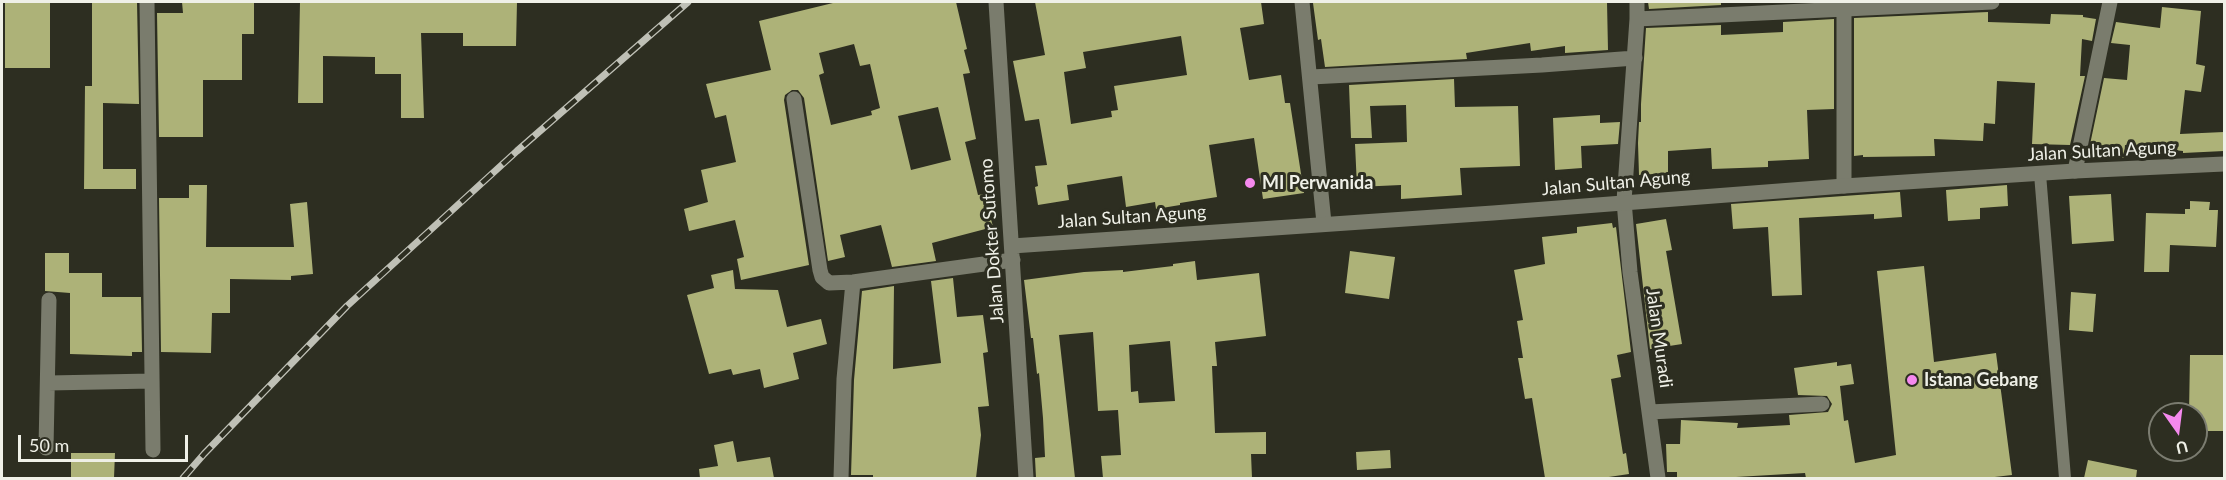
<!DOCTYPE html>
<style>
body{margin:0}
#map{position:relative;width:2226px;height:480px;overflow:hidden;background:#2d2e21;font-family:Lato,sans-serif}
canvas{display:block}
.frame{position:absolute;inset:0;border:3px solid #eff0e7;pointer-events:none}
.north{position:absolute;left:2148px;top:402px;width:60px;height:60px;box-sizing:border-box;background:#2d2e21;border:2px solid #7b7c70;border-radius:50%;rotate:166deg;font-size:16px;font-weight:700;line-height:24px;text-align:center;color:#eff0e7}
.north::after{content:'';display:block;margin:auto;width:21px;height:27px;background:#f589ee;clip-path:polygon(50% 0,100% 100%,50% 72%,0 100%)}
.scale{position:absolute;left:18px;top:435px;width:170px;height:27px;box-sizing:border-box;border:3px solid #eff0e7;border-top:0;padding-left:8px;font-size:18px;line-height:21px;white-space:nowrap;color:#eff0e7;-webkit-text-stroke:4px #2d2e21;paint-order:stroke}
</style>
<div id="map">
<canvas width="2226" height="480"></canvas>
<div class="frame"></div>
<div class="north">U</div>
<div class="scale">50 m</div>
</div>
<script>
const context = document.querySelector('canvas').getContext('2d');
context.lineJoin = 'round';
function fill(path, color) { context.fillStyle = color; context.fill(path, 'evenodd'); }
const shape = rows => new Path2D(rows.map(r => 'M' + r).join(''));
function trace(path, color, width, dash) { context.strokeStyle = color; context.lineWidth = width; context.lineCap = dash ? 'butt' : 'round'; context.setLineDash(dash || []); context.stroke(path); }
function label(font, color, halo, rows, align = 'center') {
  context.font = font + ' Lato,sans-serif'; context.lineWidth = 6; context.setLineDash([]); context.textBaseline = 'middle'; context.strokeStyle = halo; context.fillStyle = color; for (const [text, x, y, turn = 0] of rows) {
    context.save(); context.translate(x, y); context.rotate((+turn || 0) * Math.PI / 180); context.textAlign = isNaN(turn) ? turn : align; if (halo) context.strokeText(text, 0, 0); context.fillText(text, 0, 0); context.restore();
  }
}
const building = shape([
 [5,2,50,2,50,68,5,68],
 [92,2,137,2,139,104,103,103,103,169,136,169,136,189,84,189,85,86,92,86],
 [182,2,254,2,254,34,242,34,242,80,203,80,203,137,159,137,157,13,183,13],
 [300,2,517,2,516,46,463,46,463,33,421,33,424,118,401,118,401,74,375,74,375,57,323,56,323,103,298,103],
 [837,2,956,2,967,49,964,50,970,73,963,74,976,139,965,142,978,195,985,194,993,227,932,243,936,261,892,267,881,225,840,235,845,257,828,261,804,98,798,90,792,90,785,95,784,100,809,265,741,280,737,259,744,257,735,220,689,231,684,209,708,202,701,170,736,162,726,115,715,118,706,84,771,70,759,21],
 [854,44,860,66,870,64,880,108,871,111,872,115,831,125,819,75,824,73,819,53],
 [938,107,951,160,911,170,898,116],
 [1035,2,1261,2,1264,24,1240,28,1249,80,1281,75,1285,103,1290,103,1304,193,1263,199,1254,138,1209,145,1217,197,1180,203,1180,205,1156,209,1155,202,1126,207,1122,176,1067,185,1069,200,1038,205,1035,187,1038,186,1035,166,1047,165,1039,119,1025,121,1013,61,1045,55],
 [1181,36,1187,75,1114,86,1118,110,1111,111,1112,117,1071,124,1064,72,1086,68,1083,52],
 [1327,2,1607,2,1608,50,1565,53,1565,46,1531,51,1530,43,1466,53,1467,59,1325,67,1321,39,1318,40,1313,3],
 [1648,2,1721,2,1721,5,1649,9],
 [2162,7,2201,11,2196,64,2205,66,2201,92,2185,90,2180,134,2224,132,2224,151,2183,153,2183,151,2125,145,2124,158,2088,154,2104,78,2127,80,2130,45,2111,43,2116,22,2160,28],
 [1988,12,1988,22,2050,24,2051,14,2083,15,2083,17,2096,19,2092,41,2082,39,2080,76,2085,76,2070,145,2032,144,2035,83,1997,81,1995,124,1984,123,1983,141,1934,139,1935,156,1863,157,1863,155,1854,156,1854,18],
 [1834,19,1834,109,1807,110,1809,159,1768,161,1768,167,1712,169,1711,148,1668,151,1668,173,1639,175,1638,143,1639,122,1641,122,1641,104,1646,28,1721,25,1721,35,1783,32,1783,22],
 [1454,79,1455,107,1518,106,1520,166,1460,168,1462,195,1401,199,1401,185,1357,187,1355,144,1407,142,1406,105,1370,106,1372,138,1351,138,1349,85],
 [1600,115,1600,123,1620,122,1618,144,1581,146,1582,168,1555,170,1553,118],
 [189,185,207,185,206,247,294,247,290,204,307,202,313,274,291,276,291,280,230,279,230,313,212,313,211,353,161,352,159,198,189,198],
 [2007,185,2008,206,1980,208,1980,219,1948,221,1946,190],
 [1900,192,1902,217,1874,219,1874,214,1799,218,1802,295,1772,296,1768,227,1733,229,1731,204],
 [2111,194,2114,241,2072,244,2069,196],
 [2190,201,2210,202,2209,210,2218,210,2216,247,2170,245,2169,272,2144,272,2146,213,2185,214,2185,209,2190,209],
 [1666,219,1672,250,1666,251,1682,344,1650,349,1636,224],
 [1612,223,1613,228,1616,227,1631,352,1617,355,1621,377,1611,379,1623,454,1626,453,1629,474,1602,478,1545,478,1532,398,1525,399,1518,358,1523,358,1517,321,1523,320,1514,270,1545,264,1542,237,1577,233,1577,227],
 [1350,251,1395,257,1389,299,1345,293],
 [45,253,69,253,69,273,102,273,102,297,141,297,142,352,132,352,132,356,70,354,70,293,45,291],
 [1195,261,1197,280,1259,273,1266,336,1215,342,1217,366,1212,366,1215,433,1266,432,1266,454,1251,454,1252,478,1103,478,1101,456,1121,455,1118,410,1098,411,1093,332,1059,335,1075,478,1036,478,1035,458,1045,457,1043,418,1039,373,1037,374,1033,338,1031,338,1024,280,1084,272,1123,270,1123,272,1173,266,1173,264],
 [1170,341,1175,401,1139,403,1138,391,1131,392,1129,345],
 [1924,266,1934,362,1996,353,2012,475,1986,478,1806,478,1805,473,1736,477,1736,478,1677,478,1677,472,1667,472,1666,444,1680,444,1681,420,1738,423,1737,428,1790,425,1789,415,1828,412,1832,404,1827,396,1798,395,1794,368,1837,362,1837,366,1851,364,1854,384,1840,386,1844,421,1848,420,1855,463,1896,455,1877,271],
 [733,270,735,289,778,290,787,327,821,319,827,344,793,353,799,379,764,388,760,369,733,375,731,369,709,374,687,295,714,288,711,275],
 [953,278,957,317,983,315,988,352,983,353,989,406,978,407,981,435,976,478,873,478,873,475,851,475,854,380,862,291,894,286,893,369,941,363,931,281],
 [2071,292,2096,294,2093,332,2069,330],
 [2190,355,2224,355,2224,431,2196,431,2196,414,2189,414],
 [733,441,737,462,770,457,774,478,700,478,699,469,718,466,714,445],
 [1390,450,1391,468,1357,470,1356,452],
 [71,453,115,453,114,478,71,478],
 [2088,460,2137,470,2136,478,2084,478]
]);
const service = shape([
 [2040,174,2065,478]
]);
const minor = shape([
 [147,2,153,450],
 [1302,2,1324,223],
 [1637,19,1637,2],
 [1311,77,1542,65,1635,58],
 [794,99,820,270,822,277,829,283,853,282,1013,260],
 [2075,171,2110,2],
 [1844,186,1844,2],
 [48,383,152,381],
 [1649,412,1822,404],
 [46,448,49,300],
 [841,478,844,379,853,282],
 [1658,478,1630,272,1624,201,1637,19,1992,2]
]);
const secondary = shape([
 [996,2,1026,478],
 [1012,246,1493,213,1844,186,2075,171,2224,164]
]);
const rail = shape([
 [183,478,204,454,347,306,517,151,688,2]
]);
const markers = [
 [1250,183,6,"#f589ee"],
 [1912,380,6,"#f589ee"]
];
const streetNames = [
 ["Jalan Sultan Agung",2102,151,-3],
 ["Jalan Sultan Agung",1616,183,-5],
 ["Jalan Sultan Agung",1132,217,-4],
 ["Jalan Dokter Sutomo",992,241,-94],
 ["Jalan Muradi",1659,338,82]
];
const poiNames = [
 ["MI Perwanida",1262,183],
 ["Istana Gebang",1924,380]
];
fill(building, '#adb278');
trace(service, '#7a7c6d', 12);
trace(minor, '#7a7c6d', 15);
trace(secondary, '#7a7c6d', 15);
trace(rail, '#bfc0b6', 7);
trace(rail, '#2d2e21', 4.5, [14]);
for (const [x, y, r, color] of markers) { const dot = new Path2D(); dot.arc(x, y, r, 0, 2 * Math.PI); context.fillStyle = color; context.fill(dot); trace(dot, '#2d2e21', 2); }
label('18px', '#eff0e7', '#2d2e21', streetNames);
label('bold 18px', '#eff0e7', '#2d2e21', poiNames, 'left');
</script>
